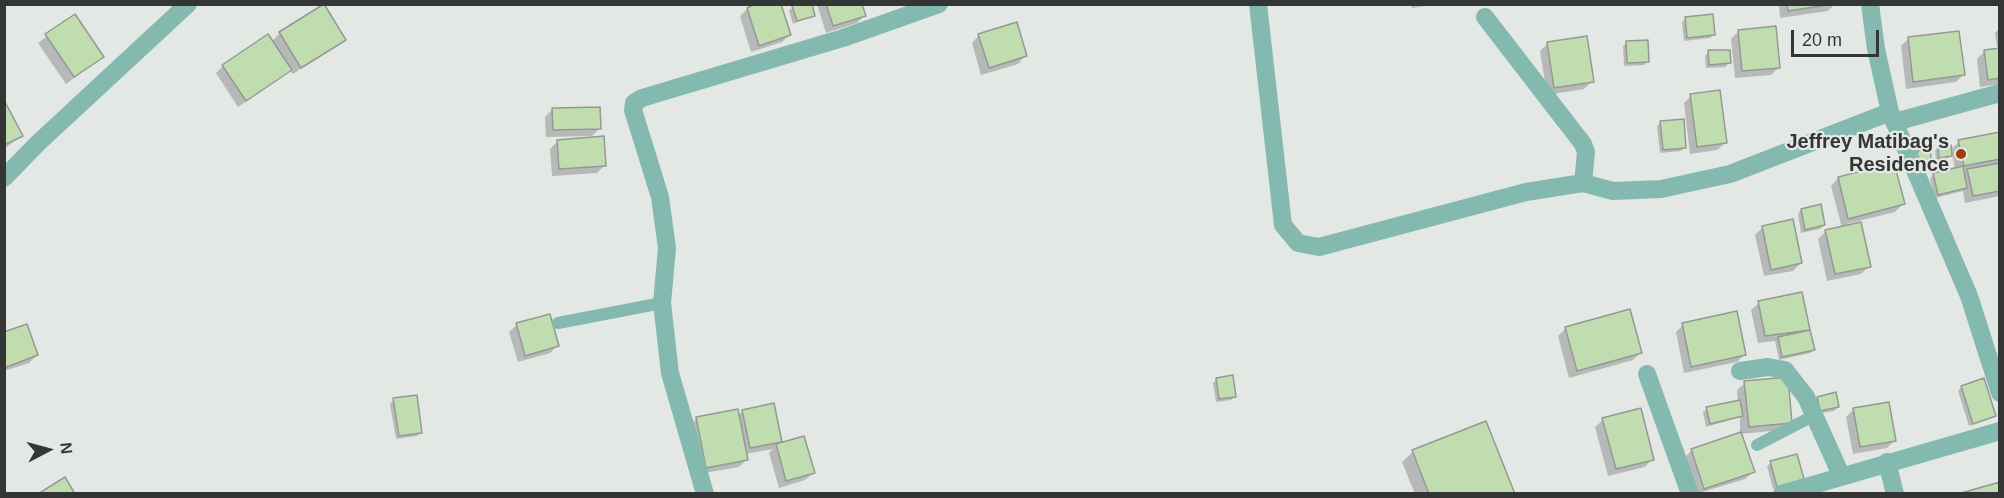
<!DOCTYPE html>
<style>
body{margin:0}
#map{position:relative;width:2004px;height:498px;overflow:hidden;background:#e4e8e5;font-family:Helvetica,sans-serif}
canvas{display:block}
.frame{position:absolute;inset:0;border:6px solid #343635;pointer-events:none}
.north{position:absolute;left:18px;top:420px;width:60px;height:60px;-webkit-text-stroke:4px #e4e8e5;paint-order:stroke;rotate:84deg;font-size:16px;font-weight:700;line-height:24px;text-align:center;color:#343635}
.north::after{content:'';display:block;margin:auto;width:21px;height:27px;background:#343635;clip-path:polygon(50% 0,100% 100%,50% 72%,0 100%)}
.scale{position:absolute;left:1791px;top:30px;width:88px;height:27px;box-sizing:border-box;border:3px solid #343635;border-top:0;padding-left:8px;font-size:18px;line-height:21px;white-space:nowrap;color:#343635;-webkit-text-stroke:4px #e4e8e5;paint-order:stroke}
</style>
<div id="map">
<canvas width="2004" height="498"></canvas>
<div class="frame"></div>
<div class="north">N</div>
<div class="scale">20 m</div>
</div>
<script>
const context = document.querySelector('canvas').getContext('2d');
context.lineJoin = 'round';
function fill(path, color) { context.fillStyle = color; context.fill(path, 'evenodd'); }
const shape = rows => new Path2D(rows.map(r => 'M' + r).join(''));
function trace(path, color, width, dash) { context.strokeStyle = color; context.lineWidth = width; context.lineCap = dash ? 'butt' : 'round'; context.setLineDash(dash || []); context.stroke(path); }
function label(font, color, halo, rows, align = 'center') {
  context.font = font + ' Helvetica,sans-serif'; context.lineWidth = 4.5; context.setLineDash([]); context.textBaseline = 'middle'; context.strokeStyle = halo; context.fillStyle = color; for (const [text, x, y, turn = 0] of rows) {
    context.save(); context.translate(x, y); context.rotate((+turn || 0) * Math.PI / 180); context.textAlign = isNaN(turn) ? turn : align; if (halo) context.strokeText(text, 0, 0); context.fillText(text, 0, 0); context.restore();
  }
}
const shadow = shape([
 [817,4,861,4,864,16,857,23,826,33],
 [1411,4,1435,4,1412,8],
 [1779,4,1835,4,1828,11,1780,18],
 [793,7,813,15,793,24,789,11],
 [747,9,789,35,782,42,751,52,740,16],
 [74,16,102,57,66,84,38,43],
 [1686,19,1713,35,1710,38,1684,41,1682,22],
 [1999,29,2000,46,1997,47,1995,33],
 [1739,31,1778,68,1771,75,1735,78,1731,39],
 [280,33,344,40,293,74,290,70,238,107,216,73,223,66,272,41],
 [979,35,1025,56,1018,64,981,75,972,43],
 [1908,39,1963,75,1956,82,1906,89,1901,46],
 [1627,42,1648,61,1644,65,1624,66,1623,46],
 [1548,43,1592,81,1584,89,1547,95,1540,51],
 [2000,49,2000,84,1980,87,1977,59,1985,51],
 [1709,52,1729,63,1725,67,1706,68,1705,56],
 [1691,96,1725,143,1717,150,1690,154,1684,103],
 [4,103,21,136,4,149],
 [553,109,600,128,592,136,546,137,545,117],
 [1661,122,1685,147,1681,151,1660,153,1657,126],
 [2000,133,2000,162,1997,165,2000,164,2000,196,1965,203,1963,191,1935,198,1930,178,1934,174,1955,169,1952,154,1947,159,1936,160,1935,151,1938,147,1950,150,1959,142],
 [558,141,605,165,597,173,552,176,550,149],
 [1838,178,1903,204,1895,212,1846,224,1869,266,1861,274,1827,281,1818,239,1826,231,1842,228,1831,186],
 [1801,210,1824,225,1820,229,1801,233,1798,214],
 [1763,227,1801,263,1793,271,1764,276,1755,235],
 [1801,294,1813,350,1810,353,1779,360,1775,341,1758,343,1751,310,1759,303],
 [517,325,557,346,550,353,518,362,509,332],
 [1683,325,1745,354,1737,362,1684,373,1676,332],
 [1566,328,1641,352,1633,360,1569,378,1558,336],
 [4,334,37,355,29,363,4,371],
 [1217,379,1235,396,1231,400,1216,402,1213,383],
 [1745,383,1790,422,1782,430,1740,434,1740,417,1706,427,1703,412,1707,409,1738,402,1737,390],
 [1962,387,1995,416,1969,426,1958,391],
 [1818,398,1838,407,1834,411,1816,414,1814,402],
 [394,400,421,432,417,436,396,439,390,404],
 [1854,409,1894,441,1887,448,1853,454,1846,417],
 [743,411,780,441,776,446,803,438,813,473,805,480,779,488,769,453,773,449,746,454,747,459,739,467,699,474,690,426,697,418,738,416],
 [1603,420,1652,459,1645,467,1608,476,1595,427],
 [1692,450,1753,472,1745,479,1696,494,1684,458],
 [1413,452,1513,494,1415,494,1402,462],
 [1771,463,1799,483,1773,489,1767,466]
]);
const building = shape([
 [324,4,346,40,301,68,279,32,324,4],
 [756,4,781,4,791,35,759,46,747,8,756,4],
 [797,4,812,4,815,16,797,21,792,6,797,4],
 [826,4,862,4,866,16,833,26,826,4],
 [1787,4,1834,4,1788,11,1787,4],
 [75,14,104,57,74,77,45,34,75,14],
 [1713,14,1715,35,1687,38,1685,17,1713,14],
 [1017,22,1027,56,989,68,978,34,1017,22],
 [1776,26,1780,68,1742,71,1738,30,1776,26],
 [1959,31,1965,75,1913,82,1908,37,1959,31],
 [268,34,292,70,246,101,222,65,268,34],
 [1587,36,1594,82,1554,88,1547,42,1587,36],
 [1648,40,1649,62,1627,63,1626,41,1648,40],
 [2000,48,2000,78,1988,80,1984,50,2000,48],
 [1708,50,1730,50,1731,63,1709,65,1708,50],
 [1720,90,1727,143,1697,147,1690,94,1720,90],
 [4,100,23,136,4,145,4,100],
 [600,107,601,129,553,130,552,108,600,107],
 [1684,119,1686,148,1663,150,1660,121,1684,119],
 [2000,132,2000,159,1964,166,1958,140,2000,132],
 [604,136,606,166,559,169,557,140,604,136],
 [1951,145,1952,156,1939,158,1938,146,1951,145],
 [1930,149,1932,164,1919,166,1917,151,1930,149],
 [1894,163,1905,204,1848,219,1838,177,1894,163],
 [2000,163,2000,191,1973,196,1967,169,2000,163],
 [1963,166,1967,188,1938,195,1933,173,1963,166],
 [1821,204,1825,225,1805,230,1801,209,1821,204],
 [1793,219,1802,263,1771,270,1762,226,1793,219],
 [1861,222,1871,267,1835,274,1825,230,1861,222],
 [1802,292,1810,330,1765,336,1758,301,1802,292],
 [1630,309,1642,353,1577,371,1565,327,1630,309],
 [1737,311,1746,355,1691,367,1682,323,1737,311],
 [550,314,559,346,525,356,516,323,550,314],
 [27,324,38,355,4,368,4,332,27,324],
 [1810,330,1815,350,1782,357,1778,337,1810,330],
 [1233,375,1236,397,1219,399,1216,378,1233,375],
 [1788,377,1792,423,1749,427,1744,381,1788,377],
 [1984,378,1996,416,1973,424,1961,386,1984,378],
 [1836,392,1839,407,1820,411,1817,397,1836,392],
 [417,395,422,433,399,436,393,398,417,395],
 [1740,400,1743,416,1710,424,1706,407,1740,400],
 [1889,402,1896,441,1860,447,1853,408,1889,402],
 [774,403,782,442,750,448,742,410,774,403],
 [1641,408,1654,460,1616,469,1602,418,1641,408],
 [738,409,748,460,706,468,696,417,738,409],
 [1486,421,1515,494,1429,494,1412,450,1486,421],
 [1741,432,1755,472,1704,489,1691,449,1741,432],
 [804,436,815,473,786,481,776,444,804,436],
 [1797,454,1804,479,1777,487,1770,461,1797,454],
 [65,477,75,494,38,494,65,477],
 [2000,482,2000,494,1962,494,1961,493,2000,482]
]);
const service = shape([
 [558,323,662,303],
 [1757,445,1813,416]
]);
const minor = shape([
 [1258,4,1283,225,1298,243,1319,247,1526,192,1583,183,1613,191,1661,189,1730,174,1890,112],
 [1870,4,1876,49,1890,112,1969,296,2000,393],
 [1485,17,1583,144,1586,152,1583,183],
 [1895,122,2000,93],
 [4,178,37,144,188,4],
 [1740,371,1768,367,1785,370,1806,397,1841,475],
 [1647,374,1690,494],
 [1887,462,1895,494],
 [705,494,670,373,662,303,667,248,660,197,633,110,634,103,642,98,843,38,939,4],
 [1782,494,2000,431]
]);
const markers = [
 [1961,154,6,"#a23e0d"]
];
const poiNames = [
 ["Jeffrey Matibag's",1949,142],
 ["Residence",1949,165]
];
fill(shadow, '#0003');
fill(building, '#c0ddb0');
trace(building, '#959894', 1.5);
trace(service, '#84b9af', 12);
trace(minor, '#84b9af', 18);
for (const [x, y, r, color] of markers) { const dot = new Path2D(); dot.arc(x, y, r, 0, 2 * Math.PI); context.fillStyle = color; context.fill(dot); trace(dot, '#e4e8e5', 2); }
label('bold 20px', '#343635', '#e4e8e5', poiNames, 'right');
</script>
